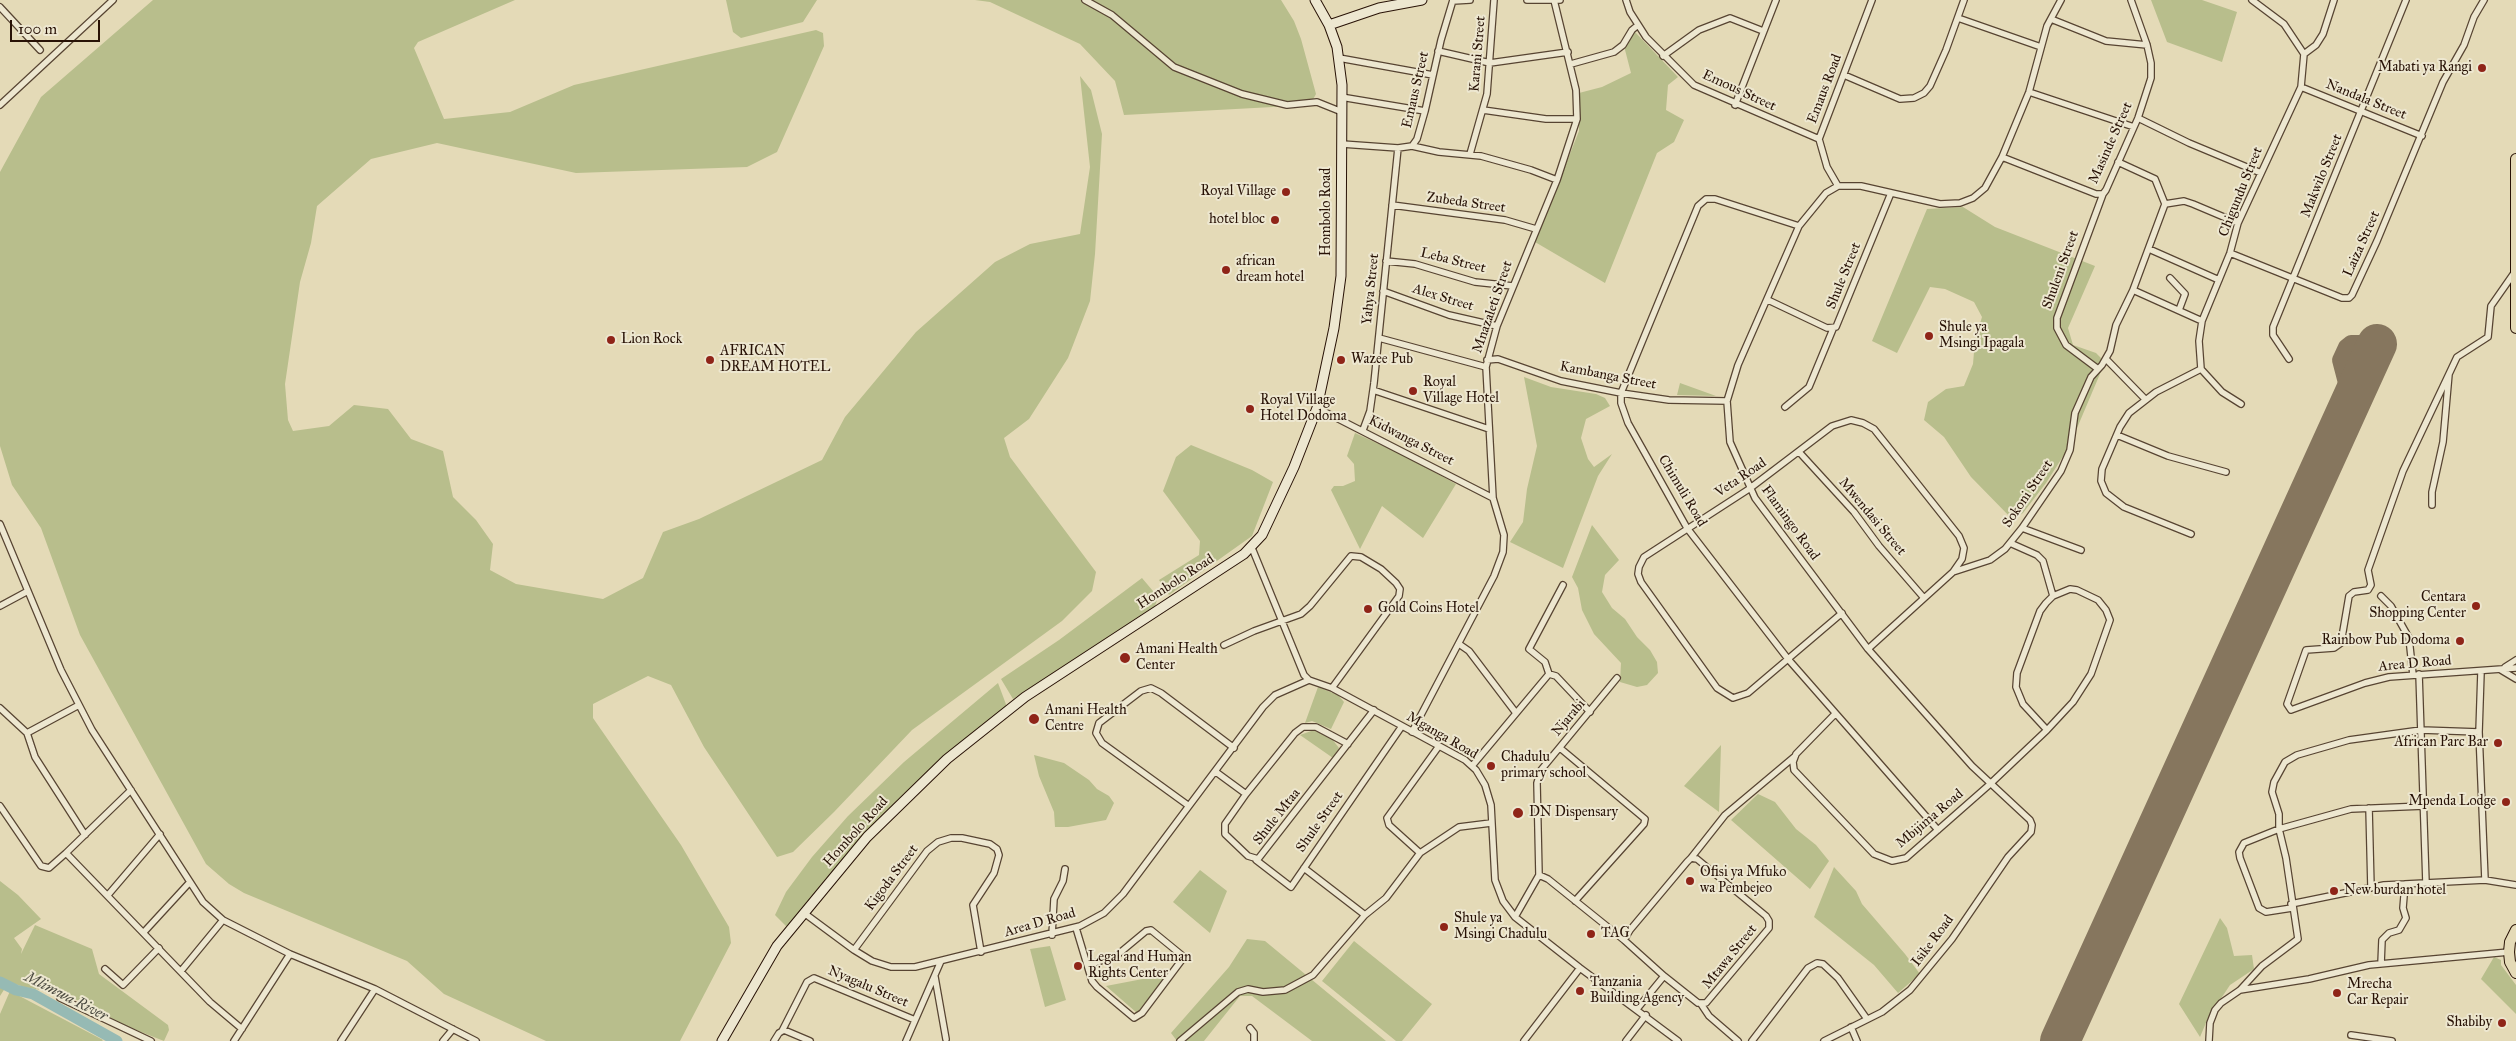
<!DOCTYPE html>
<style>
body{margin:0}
#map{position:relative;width:2516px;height:1041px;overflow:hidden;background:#e4dab7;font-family:"IM FELL Great Primer",serif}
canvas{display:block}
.scale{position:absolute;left:10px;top:20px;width:90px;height:22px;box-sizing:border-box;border:2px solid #281206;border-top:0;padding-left:6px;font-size:15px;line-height:18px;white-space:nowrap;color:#281206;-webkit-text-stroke:4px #ede7d0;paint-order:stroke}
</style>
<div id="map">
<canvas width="2516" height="1041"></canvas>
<div class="scale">100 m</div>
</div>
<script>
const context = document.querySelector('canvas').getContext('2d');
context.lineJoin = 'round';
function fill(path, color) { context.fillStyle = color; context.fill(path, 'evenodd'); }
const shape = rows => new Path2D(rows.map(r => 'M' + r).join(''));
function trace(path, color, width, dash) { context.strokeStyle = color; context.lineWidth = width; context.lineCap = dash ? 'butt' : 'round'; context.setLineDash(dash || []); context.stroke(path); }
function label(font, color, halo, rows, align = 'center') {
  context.font = font + ' "IM FELL Great Primer",serif'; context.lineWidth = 4; context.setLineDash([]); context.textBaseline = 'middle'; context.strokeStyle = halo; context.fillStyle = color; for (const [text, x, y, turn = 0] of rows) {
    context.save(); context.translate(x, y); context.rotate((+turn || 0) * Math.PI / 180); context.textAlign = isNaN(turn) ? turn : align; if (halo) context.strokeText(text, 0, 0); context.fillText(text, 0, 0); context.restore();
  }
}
const green = shape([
 [153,0,515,0,418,42,414,48,444,119,510,112,574,85,816,30,823,33,824,46,777,152,747,167,576,173,437,143,371,159,317,206,311,243,300,282,285,384,288,420,293,431,329,426,354,405,388,409,411,439,443,451,453,497,476,520,493,544,490,570,516,584,603,599,643,578,663,532,699,519,822,460,845,417,916,332,995,262,1030,244,1080,234,1090,167,1080,76,1091,90,1102,134,1095,254,1090,301,1068,358,1029,419,1004,438,1010,457,1096,572,1092,591,1062,621,912,730,834,812,793,852,777,857,704,747,671,685,648,676,593,704,593,718,681,845,729,927,731,943,680,1041,546,1041,444,994,407,961,244,893,229,884,206,864,80,635,41,528,12,485,0,446,0,172,41,97],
 [726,0,817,0,803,22,741,38,733,32],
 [975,0,1281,0,1294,21,1301,39,1316,94,1310,105,1124,115,1115,81,1080,44,990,2],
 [2151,0,2202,0,2237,12,2222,62,2167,42],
 [1635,32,1678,77,1668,85,1666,110,1684,120,1674,142,1657,153,1605,283,1535,242,1579,131,1579,93,1602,87,1631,73,1624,46],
 [1963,207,1995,227,2095,266,2068,328,2073,345,2096,353,2105,362,2069,447,2046,483,2023,513,2013,520,1971,477,1944,437,1924,420,1928,402,1946,389,1964,386,1973,364,1975,340,1982,317,1974,302,1945,289,1930,287,1897,353,1872,341,1927,209],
 [1524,377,1551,387,1596,394,1605,398,1610,406,1586,419,1581,438,1588,459,1594,467,1612,454,1598,476,1563,568,1510,542,1523,522,1527,489,1537,446],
 [1680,383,1716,396,1677,395],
 [1355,433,1405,456,1456,484,1423,538,1382,506,1360,549,1331,490,1334,486,1343,486,1355,481,1354,464,1347,456],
 [1191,445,1252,470,1273,482,1252,536,1169,595,1159,580,1199,555,1200,541,1163,491,1176,457],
 [1592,525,1619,560,1605,575,1602,592,1612,608,1625,619,1637,637,1650,650,1657,662,1658,673,1647,685,1637,687,1620,682,1621,663,1594,634,1582,610,1578,588,1572,577],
 [1142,578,1158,597,1155,606,1013,699,1001,679,1059,640],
 [998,683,1007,707,887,811,842,861,788,928,775,915,786,892,812,857,848,816,904,762],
 [1318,687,1338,695,1344,702,1331,729,1312,721,1305,723],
 [1314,730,1332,739,1339,748,1333,758,1300,735],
 [1721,745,1719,812,1684,786],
 [1034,755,1064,763,1089,780,1097,789,1109,796,1114,803,1106,820,1068,827,1055,827,1054,812,1039,776],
 [1758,794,1775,802,1796,829,1816,845,1829,861,1810,889,1731,820],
 [1834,867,1856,891,1862,904,1905,954,1920,974,1898,993,1874,965,1814,917],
 [1200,870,1227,891,1210,933,1173,902],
 [0,881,18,895,41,919,14,938,22,949,21,954,35,925,92,949,99,974,168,1025,169,1030,164,1041,118,1023,103,1012,64,994,24,987,9,982,0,996],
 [2220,918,2227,928,2234,956,2252,955,2254,969,2230,985,2208,1018,2200,1037,2179,1004],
 [1247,939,1265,941,1386,1041,1312,1041,1252,996,1240,996,1204,1041,1177,1041,1171,1033,1229,967],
 [1354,941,1432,1004,1402,1041,1396,1041,1322,981],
 [1050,946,1066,1000,1045,1007,1030,949],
 [2494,957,2501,960,2501,965,2516,985,2516,1014,2481,979],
 [1174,973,1161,983,1137,1013,1106,986],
 [10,991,103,1040,102,1041,0,1041,0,1014]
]);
const river = shape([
 [0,982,16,990,33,994,117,1041]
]);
const taxiway = shape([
 [2351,402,2340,360,2346,347,2351,343,2367,343,2376,347]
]);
const runway = shape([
 [2060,1041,2377,344]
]);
const street = shape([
 [1085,0,1112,15,1174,67,1242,94,1287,105,1317,102,1342,112],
 [1527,0,1560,0],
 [1626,0,1630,12,1646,37,1694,85,1819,139],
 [2252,0,2284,24,2304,54],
 [1453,1,1470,0],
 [0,7,40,50],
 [1958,18,2041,47],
 [2051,19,2106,41,2147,45],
 [1438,51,1490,63,1568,52],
 [2304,54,2316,45,2323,34,2334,0],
 [1663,56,1699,30,1730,18,1763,31],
 [1339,58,1433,75],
 [1571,64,1614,52,1623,45,1632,30,1638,25],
 [1844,75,1900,99,1914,98,1924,93,1930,86,1946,50,1964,0],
 [2301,87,2422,136],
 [2029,92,2134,127],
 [1341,97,1425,111],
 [0,105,113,0],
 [1735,105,1776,0],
 [1483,110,1546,119,1577,119],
 [2138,118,2189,143,2261,173],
 [1342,144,1398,148,1412,146,1417,139,1425,111,1441,40,1453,0],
 [1412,146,1439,152,1481,156,1531,170,1557,180],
 [1470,154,1487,94,1494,0],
 [2002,157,2096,194,2103,194,2106,190,2138,118,2151,78,2151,63,2147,45,2131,0],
 [2118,162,2155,179,2165,204],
 [1838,186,1861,186,1940,204,1960,203,1973,198,1985,188,2002,157,2029,92,2047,26,2061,0],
 [1838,186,1827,167,1819,139,1872,0],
 [2165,204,2184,201,2193,204,2238,223],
 [1392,205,1505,220,1536,229],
 [1799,226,1715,199,1706,199,1698,206,1621,393,1621,403,1628,423,1687,528,1788,659,1938,830],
 [2149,249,2219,280],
 [2230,253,2342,298,2349,298,2352,295,2377,241,2443,82,2464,45,2474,17,2484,0],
 [1386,261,1415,264,1475,282,1513,286],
 [2170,278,2185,294,2179,310],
 [2133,290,2202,321],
 [1383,291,1449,315,1497,326],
 [1768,300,1827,328,1836,327,1891,193],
 [1379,338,1486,367],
 [2106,359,2145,399],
 [2289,359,2273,335,2273,327,2406,0],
 [1487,360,1498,359,1561,381,1621,393,1669,400,1727,401],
 [2098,369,2066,345,2057,328,2057,318,2103,194],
 [2449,374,2403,471,2368,570,2371,585,2368,590,2354,592,2349,596,2341,643,2334,648,2306,650,2287,704,2291,710,2365,683,2389,677,2516,668],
 [1373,390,1489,429],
 [2241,404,2222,392,2201,369,2199,341,2202,321,2230,253,2238,223,2301,87,2304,54],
 [1785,407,1809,387,1833,329],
 [1317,408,1493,498],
 [1363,430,1370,411,1374,383,1398,148],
 [2117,435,2168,456,2226,472],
 [1800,453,1854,512,1879,546,1924,598],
 [2432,505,2432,492,2443,442,2449,374,2457,357,2488,337,2491,306,2514,273],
 [0,524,61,670,92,730,203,902,223,920,290,954,375,989,476,1041],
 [2022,528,2081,550],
 [2191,534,2124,507,2106,493,2101,481,2102,469,2120,427,2129,413,2156,392,2201,369],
 [2010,543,2037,555,2043,561,2053,596],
 [1252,548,1304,675,1309,680,1332,688,1465,760,1476,770,1485,785,1491,805,1495,880,1503,901,1515,917,1580,968,1678,1041],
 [1953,572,1990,560,2005,549,2022,528,2061,471,2070,450,2075,413,2091,377,2102,365,2110,351,2116,325,2133,290,2165,204],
 [2381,596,2391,606,2409,638,2413,675],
 [0,606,28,591],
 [1842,613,1748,693,1733,698,1717,688,1641,582,1638,574,1639,567,1644,557,1749,489,1832,426,1851,420,1863,423,1874,429,1959,536,1964,548,1962,559,1953,572,1868,649],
 [1459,644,1469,651,1516,713],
 [1224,645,1254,631,1301,614,1310,606,1351,556,1361,557,1381,569,1396,583,1400,589,1399,596,1332,688],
 [2505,667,2516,660],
 [2501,670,2516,679],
 [2481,672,2479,732,2485,880],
 [1549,674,1545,662,1529,649,1563,585],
 [2419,674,2426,883],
 [0,708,27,733,35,757,85,835],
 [1835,714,1796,754,1793,762,1794,770,1874,854,1892,861,1906,858,1989,785,2047,730,2073,702,2091,674,2110,620,2106,610,2098,600,2077,590,2070,589,2053,596,2046,603,2040,611,2017,673,2016,687,2023,704,2047,730],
 [1412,732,1494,576,1503,552,1504,535,1493,498,1486,367,1497,326,1557,180,1577,119,1576,90,1554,0],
 [27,733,79,705],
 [1560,748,1645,819,1644,824,1575,901],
 [1472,766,1549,674,1556,676,1590,712],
 [1216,772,1246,794,1225,824,1225,834,1248,856,1258,859,1374,710],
 [131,790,66,853,210,1002,242,1029],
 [1246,794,1295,733,1303,727,1316,727,1348,744],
 [0,806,41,866,49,868,66,853],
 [1189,806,1102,743,1096,733,1099,723,1141,691,1151,688,1161,693,1234,748],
 [2369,808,2371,888],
 [1420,853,1389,825,1387,818,1439,746],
 [1691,858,1725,815,1794,757],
 [1256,860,1291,887,1402,726],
 [1304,868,1365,915],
 [1539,875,1548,879,1624,940],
 [108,895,160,834],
 [2291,904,2384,885,2405,884,2485,880,2516,885],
 [2292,908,2266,912,2259,908,2240,858,2239,852,2244,843,2279,829,2351,809,2424,806],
 [804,913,854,950,872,961,891,967,915,967,1080,926,1104,913,1123,894,1263,707,1275,695,1309,680],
 [1515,917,1539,875,1537,783,1541,770,1617,678],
 [1076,928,1092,981,1097,987,1134,1018,1142,1013,1184,957,1151,930,1146,931,1116,956,1088,965],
 [144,932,189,883],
 [1052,935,1054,899,1063,881,1065,869],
 [854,950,927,851,938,842,951,838,962,838,990,844,997,849,999,855,994,873,973,905,981,952],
 [2381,964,2382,940,2389,933,2399,930,2406,918,2403,908,2405,884],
 [105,969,123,985,159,948],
 [181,971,223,920],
 [935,977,946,1039],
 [2240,990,2309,979,2369,965,2509,952],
 [60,998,151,1041],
 [1701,1004,1709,1016,1738,1041],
 [1637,1009,1664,976,1624,940,1630,930,1687,862,1691,858,1697,859,1766,916,1769,921,1769,928,1706,1003,1698,1003,1664,976],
 [1851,1027,1857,1041],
 [1250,1028,1254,1033,1254,1041],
 [782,1031,807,982,814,978,915,1020],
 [2351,1035,2392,1041],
 [234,1041,290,954],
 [341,1041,375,989],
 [443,1041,453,1029],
 [774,1041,779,1033,784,1030,810,1041],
 [906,1041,941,961],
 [1180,1041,1238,992,1248,989,1263,992,1285,990,1313,975,1365,915,1386,898,1420,853,1459,827,1491,823],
 [1524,1041,1580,968],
 [1626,1041,1646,1015],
 [1752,1041,1808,968,1817,963,1823,964,1838,978,1867,1019],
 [1824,1041,1882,1012,1910,990,1952,939,2008,857,2031,832,2032,825,2030,820,1972,766,1868,649,1755,498,1730,442,1727,401,1738,365,1799,226,1826,193,1838,186],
 [2209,1041,2210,1023,2215,1010,2221,1003,2240,990,2262,966,2298,939,2286,858,2279,829,2279,814,2272,792,2274,782,2285,762,2297,755,2349,740,2421,730,2479,732]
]);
const secondary = shape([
 [1329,25,1379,8,1422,0],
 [722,1041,777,946,867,837,947,759,1025,697,1244,554,1262,535,1294,467,1317,408,1334,328,1341,276,1342,85,1337,47,1329,25,1315,0]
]);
const highway = shape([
 [2516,159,2516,328],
 [2516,930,2510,942,2509,952,2510,962,2516,973]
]);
const markers = [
 [2482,68,5,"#8f2418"],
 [1286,192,5,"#8f2418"],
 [1275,220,5,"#8f2418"],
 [1226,270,5,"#8f2418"],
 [1929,336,5,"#8f2418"],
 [611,340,5,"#8f2418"],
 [710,360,5,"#8f2418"],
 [1341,360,5,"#8f2418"],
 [1413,391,5,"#8f2418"],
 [1250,409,5,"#8f2418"],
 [2476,606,5,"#8f2418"],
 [1368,609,5,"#8f2418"],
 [2460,641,5,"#8f2418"],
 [1125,658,6,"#8f2418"],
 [1034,719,6,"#8f2418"],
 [2498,743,5,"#8f2418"],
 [1491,766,5,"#8f2418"],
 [2506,802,5,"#8f2418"],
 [1518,813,6,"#8f2418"],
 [1690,881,5,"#8f2418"],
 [2334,891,5,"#8f2418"],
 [1444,927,5,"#8f2418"],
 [1591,934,5,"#8f2418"],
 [1078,966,5,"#8f2418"],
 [1580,991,5,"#8f2418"],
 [2337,993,5,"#8f2418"],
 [2502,1023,5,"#8f2418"]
];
const streetNames = [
 ["Karani Street",1478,54,-85],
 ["Emaus Road",1825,89,-69],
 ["Emaus Street",1416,90,-77],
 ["Emous Street",1739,91,25],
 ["Nandala Street",2366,100,22],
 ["Masinde Street",2111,143,-66],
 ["Makwilo Street",2322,176,-68],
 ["Chigundu Street",2241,192,-68],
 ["Zubeda Street",1466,203,8],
 ["Hombolo Road",1327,212,-90],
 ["Laiza Street",2362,244,-66],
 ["Leba Street",1453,261,14],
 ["Shuleni Street",2061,270,-70],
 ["Shule Street",1844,276,-68],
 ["Yahya Street",1371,289,-84],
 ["Alex Street",1443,298,17],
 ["Mnazaleti Street",1493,307,-71],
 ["Kambanga Street",1608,376,11],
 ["Kidwanga Street",1411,441,27],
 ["Veta Road",1741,478,-34],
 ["Chimuli Road",1682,491,59],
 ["Sokoni Street",2028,494,-56],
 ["Mwendasi Street",1872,517,50],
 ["Flamingo Road",1790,523,54],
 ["Hombolo Road",1176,582,-33],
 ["Area D Road",2415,664,-5],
 ["Njarabi",1569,718,-50],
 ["Mganga Road",1442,736,30],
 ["Shule Mtaa",1277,817,-52],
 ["Mbijima Road",1930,819,-40],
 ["Shule Street",1320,822,-55],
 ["Hombolo Road",856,832,-48],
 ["Kigoda Street",892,878,-53],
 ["Area D Road",1040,923,-16],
 ["Isike Road",1933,941,-53],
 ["Mtawa Street",1730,957,-51],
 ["Nyagalu Street",868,987,23]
];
const poiNames = [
 ["Mabati ya Rangi",2472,68,"right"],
 ["Royal Village",1276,192,"right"],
 ["hotel bloc",1265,220,"right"],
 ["african",1236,262],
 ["dream hotel",1236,278],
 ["Shule ya",1939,328],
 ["Msingi Ipagala",1939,344],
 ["Lion Rock",621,340],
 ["AFRICAN",720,352],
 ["DREAM HOTEL",720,368],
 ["Wazee Pub",1351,360],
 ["Royal",1423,383],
 ["Village Hotel",1423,399],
 ["Royal Village",1260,401],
 ["Hotel Dodoma",1260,417],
 ["Centara",2466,598,"right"],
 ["Shopping Center",2466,614,"right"],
 ["Gold Coins Hotel",1378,609],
 ["Rainbow Pub Dodoma",2450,641,"right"],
 ["Amani Health",1136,650],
 ["Center",1136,666],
 ["Amani Health",1045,711],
 ["Centre",1045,727],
 ["African Parc Bar",2488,743,"right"],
 ["Chadulu",1501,758],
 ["primary school",1501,774],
 ["Mpenda Lodge",2496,802,"right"],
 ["DN Dispensary",1529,813],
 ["Ofisi ya Mfuko",1700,873],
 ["wa Pembejeo",1700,889],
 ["New burdan hotel",2344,891],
 ["Shule ya",1454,919],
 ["Msingi Chadulu",1454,935],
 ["TAG",1601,934],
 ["Legal and Human",1088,958],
 ["Rights Center",1088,974],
 ["Tanzania",1590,983],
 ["Building Agency",1590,999],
 ["Mrecha",2347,985],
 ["Car Repair",2347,1001],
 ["Shabiby",2492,1023,"right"]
];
const waterNames = [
 ["Mlimwa River",66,997,27]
];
fill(green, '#b8be8c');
trace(river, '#96bab4', 11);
trace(taxiway, '#86765e', 16);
trace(runway, '#86765e', 40);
trace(street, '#574432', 8);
trace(secondary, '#281206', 11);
trace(highway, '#281206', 12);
trace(street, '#ede7d0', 5.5);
trace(secondary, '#ede7d0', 9);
trace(highway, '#e4dab7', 10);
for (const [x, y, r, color] of markers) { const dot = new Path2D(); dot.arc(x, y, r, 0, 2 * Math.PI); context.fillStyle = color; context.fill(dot); trace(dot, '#ede7d0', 2); }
label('14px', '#281206', '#ede7d0', streetNames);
label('14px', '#281206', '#ede7d0', poiNames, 'left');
label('italic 15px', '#4e4d43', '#ede7d0', waterNames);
</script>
